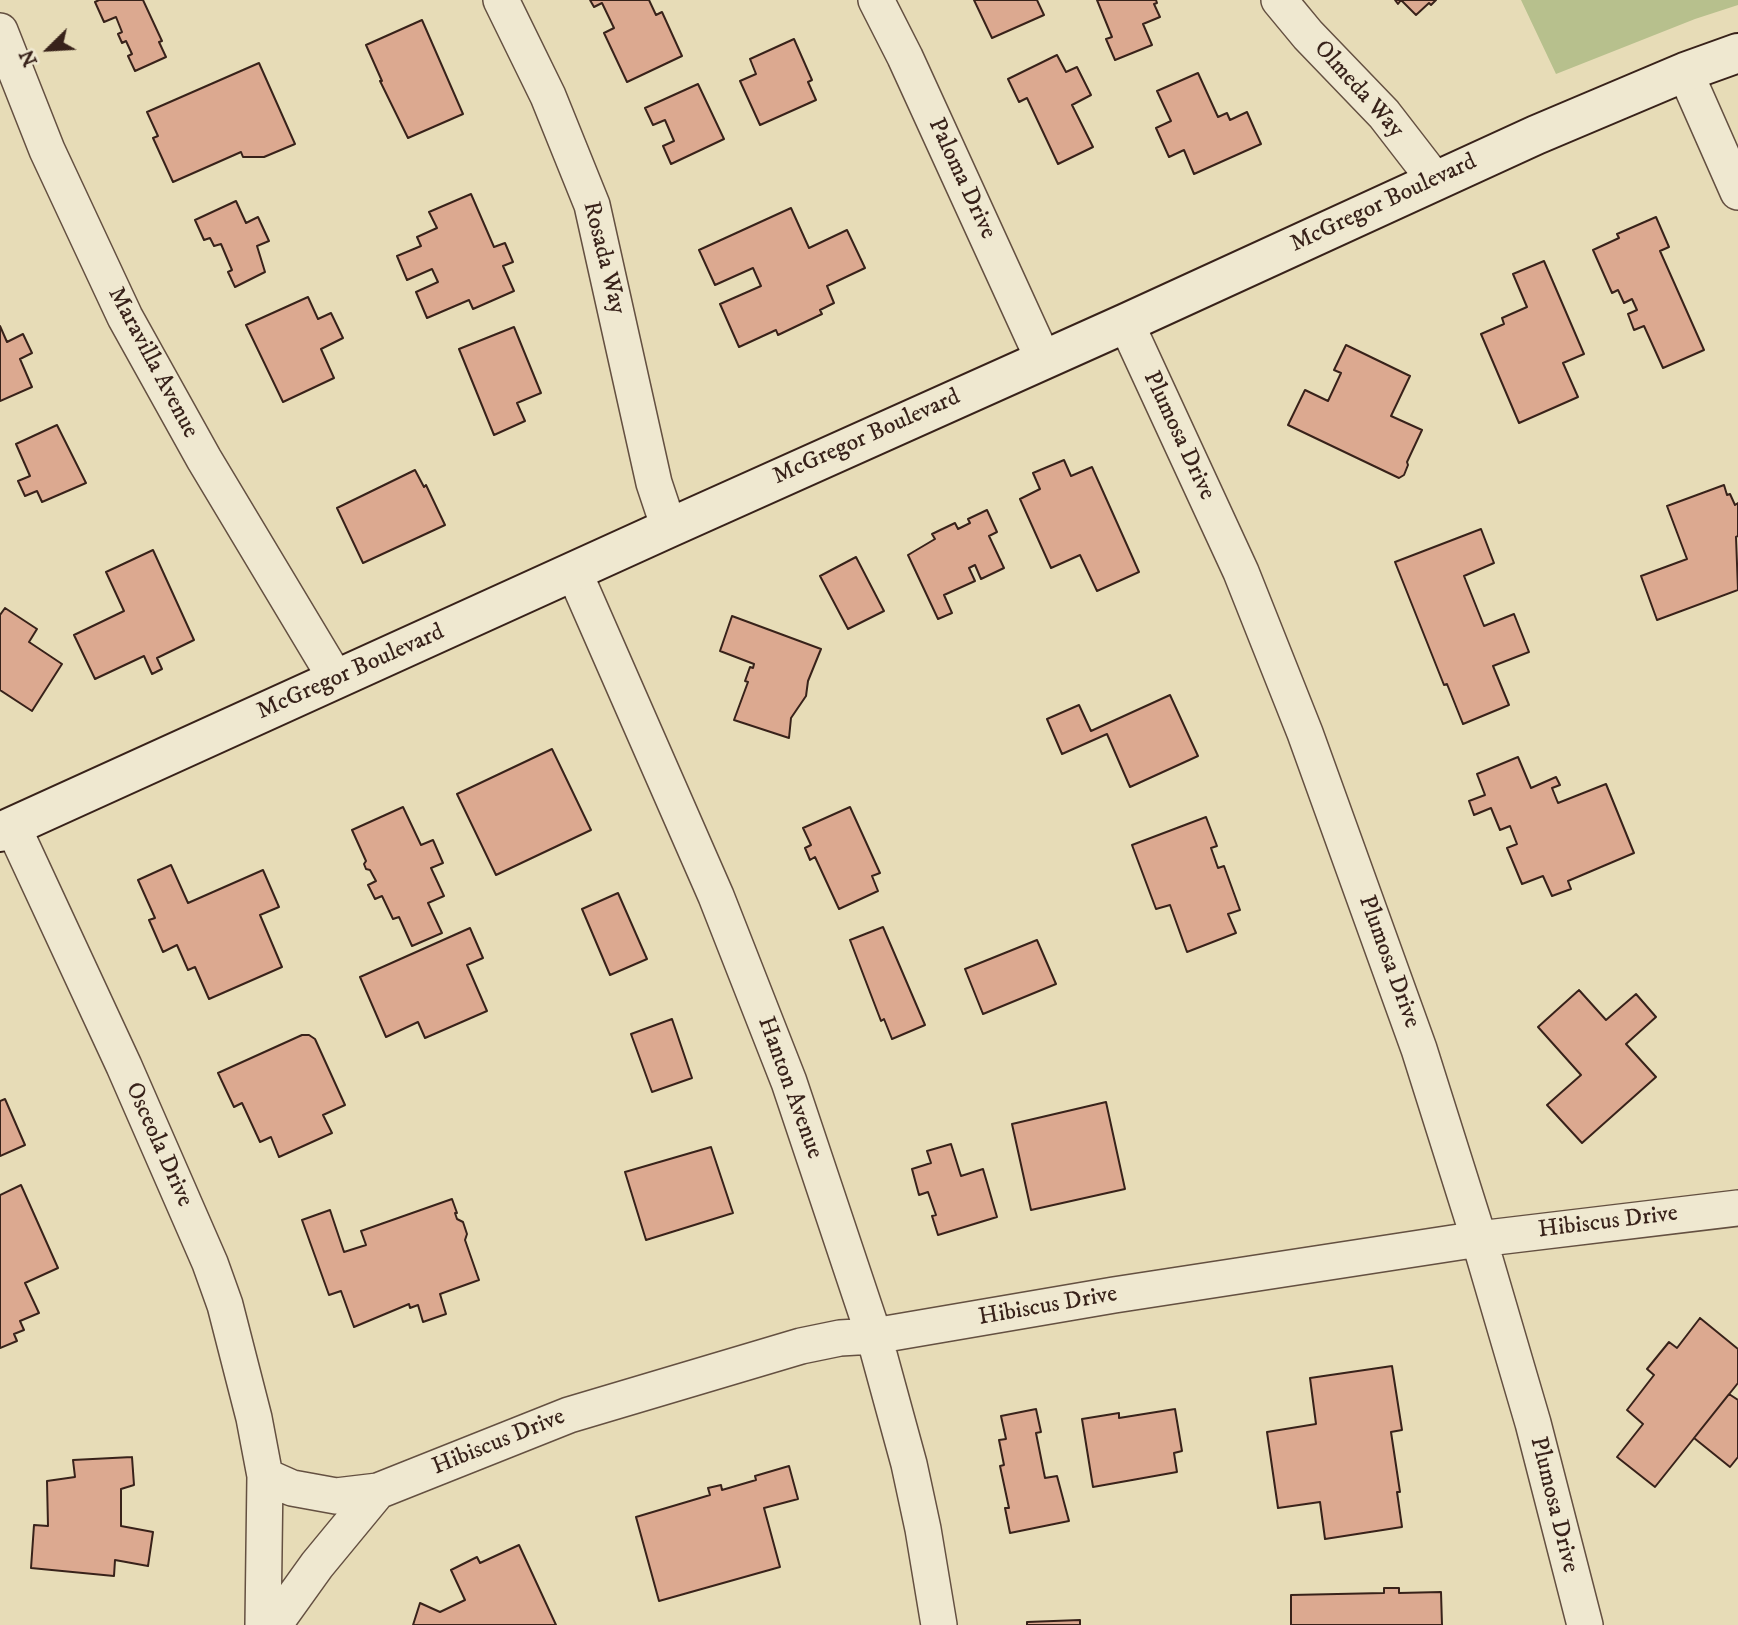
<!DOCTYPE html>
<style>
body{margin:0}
#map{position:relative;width:1738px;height:1625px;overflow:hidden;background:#e7dcb7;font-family:"IM FELL DW Pica",serif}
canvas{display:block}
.north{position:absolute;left:14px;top:14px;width:70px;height:70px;-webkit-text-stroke:5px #efe8d0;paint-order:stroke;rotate:246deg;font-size:19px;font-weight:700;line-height:28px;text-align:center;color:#38221a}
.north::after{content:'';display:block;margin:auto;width:24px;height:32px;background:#38221a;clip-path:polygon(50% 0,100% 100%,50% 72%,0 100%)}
</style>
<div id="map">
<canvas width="1738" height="1625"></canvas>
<div class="north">N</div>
</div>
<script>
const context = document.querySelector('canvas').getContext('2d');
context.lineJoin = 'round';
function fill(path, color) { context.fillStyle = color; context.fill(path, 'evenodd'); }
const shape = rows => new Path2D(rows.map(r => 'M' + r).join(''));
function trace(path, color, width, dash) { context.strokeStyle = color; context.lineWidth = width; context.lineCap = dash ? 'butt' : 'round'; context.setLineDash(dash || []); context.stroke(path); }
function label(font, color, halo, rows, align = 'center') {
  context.font = font + ' "IM FELL DW Pica",serif'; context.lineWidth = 5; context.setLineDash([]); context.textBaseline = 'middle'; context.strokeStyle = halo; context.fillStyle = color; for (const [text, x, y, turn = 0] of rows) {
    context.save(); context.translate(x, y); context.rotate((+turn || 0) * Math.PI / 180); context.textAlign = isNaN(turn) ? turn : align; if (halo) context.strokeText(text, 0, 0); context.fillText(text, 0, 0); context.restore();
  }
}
const green = shape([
 [1521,0,1738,0,1738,5,1695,19,1556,74]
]);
const building = shape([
 [99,0,143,0,162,41,159,42,166,57,135,71,128,56,132,54,126,41,122,43,118,34,122,32,116,17,104,22,95,2,99,0],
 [590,0,649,0,656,15,662,12,682,56,627,82,604,33,614,28,602,3,594,7,590,0],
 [974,0,1037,0,1044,15,992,38,974,0],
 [1097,0,1156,0,1157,3,1154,4,1160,17,1143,24,1152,45,1115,60,1106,39,1112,37,1097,0],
 [1395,0,1436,0,1431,5,1429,3,1416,15,1401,0,1398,4,1395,0],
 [422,20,463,114,408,138,380,81,382,81,366,45,422,20],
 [794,39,812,80,808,82,816,100,760,125,740,81,756,74,750,59,794,39],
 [1057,55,1066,72,1077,67,1091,95,1072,105,1093,147,1058,164,1027,98,1019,102,1008,79,1057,55],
 [259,63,295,144,264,157,243,157,241,152,173,182,153,138,158,136,147,112,259,63],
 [1198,73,1218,117,1227,113,1230,120,1247,112,1261,144,1194,174,1184,150,1169,157,1156,128,1171,121,1157,91,1198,73],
 [698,84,724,139,671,164,663,146,674,141,665,120,653,125,645,108,698,84],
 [471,194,494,247,505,243,513,262,503,266,514,291,473,309,469,300,427,318,416,292,438,282,432,269,407,280,397,256,421,246,417,237,437,228,429,212,471,194],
 [236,201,246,223,258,217,269,241,257,246,265,272,235,287,228,272,232,270,221,244,214,246,210,238,204,240,195,220,236,201],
 [791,208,809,248,847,230,865,268,827,286,834,303,820,310,822,314,778,335,776,330,739,347,720,304,761,286,753,268,715,285,699,250,791,208],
 [1656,217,1669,247,1660,251,1704,350,1663,368,1644,326,1634,330,1628,314,1637,310,1632,299,1624,303,1618,290,1612,293,1593,250,1619,238,1617,234,1656,217],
 [1544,261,1584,354,1563,363,1578,397,1519,423,1481,334,1504,324,1502,318,1527,307,1513,274,1544,261],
 [308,297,318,319,331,313,343,338,321,349,334,378,283,402,246,325,308,297],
 [0,326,7,342,23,334,32,353,20,359,32,387,0,401,0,326],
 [514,327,541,393,517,403,525,421,494,435,459,349,514,327],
 [1346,345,1410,376,1391,416,1422,430,1407,462,1408,465,1404,475,1399,478,1288,425,1305,390,1328,401,1341,373,1334,370,1346,345],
 [57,425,86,483,42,502,37,491,25,496,18,481,30,476,16,444,57,425],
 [1064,460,1071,476,1092,467,1139,572,1097,591,1080,555,1051,568,1020,499,1040,489,1033,473,1064,460],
 [415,470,424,487,426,485,445,525,363,563,337,508,415,470],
 [1724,485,1727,495,1730,494,1735,505,1738,503,1738,536,1736,537,1738,590,1657,620,1641,576,1687,559,1667,506,1724,485],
 [987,510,997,532,989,536,1004,568,981,579,975,565,969,568,975,581,944,595,952,613,938,619,908,555,935,539,932,534,955,523,958,529,970,523,968,519,987,510],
 [1481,529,1494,563,1464,576,1484,626,1514,614,1529,652,1493,666,1509,705,1463,724,1447,684,1444,685,1395,562,1481,529],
 [153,550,194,640,157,658,162,669,152,674,144,656,95,679,74,635,124,611,106,572,153,550],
 [856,557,884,611,848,629,820,576,856,557],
 [5,608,37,629,29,642,62,664,32,711,0,690,0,615,5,608],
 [732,616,821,649,808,681,806,696,791,718,789,738,734,720,748,682,745,681,750,667,753,668,754,664,720,651,732,616],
 [1170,695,1198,756,1130,787,1107,734,1062,754,1047,719,1079,705,1091,731,1170,695],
 [552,749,591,830,496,875,457,794,552,749],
 [1518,757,1531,788,1556,777,1560,785,1552,788,1558,803,1606,784,1634,853,1568,881,1571,889,1552,896,1543,876,1522,884,1507,848,1517,844,1510,826,1500,830,1491,808,1474,815,1469,801,1485,795,1477,774,1518,757],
 [403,807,421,845,433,840,443,863,431,868,444,896,428,903,442,933,412,946,399,917,393,919,382,896,375,899,368,885,376,881,370,870,366,869,364,864,366,861,352,830,403,807],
 [850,807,880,873,872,876,878,891,839,909,815,857,810,860,805,848,811,845,803,828,850,807],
 [1206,817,1217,846,1211,848,1218,868,1224,866,1240,910,1228,914,1236,933,1187,952,1170,905,1156,909,1132,845,1206,817],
 [171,865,188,903,263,870,279,907,260,915,282,967,209,999,195,967,188,970,177,945,163,952,149,920,155,918,138,880,171,865],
 [618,893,647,959,610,975,582,909,618,893],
 [883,927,925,1025,892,1039,884,1019,881,1021,850,940,883,927],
 [470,928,483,958,467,965,487,1011,425,1038,418,1022,386,1037,360,977,470,928],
 [1037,940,1056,984,983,1014,965,969,1037,940],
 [1579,990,1606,1020,1636,994,1656,1017,1626,1044,1656,1077,1582,1143,1547,1105,1581,1075,1538,1027,1579,990],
 [672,1019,692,1078,652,1092,631,1034,672,1019],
 [302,1035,309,1035,315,1039,345,1105,323,1115,332,1133,279,1157,271,1137,260,1142,242,1103,234,1107,218,1073,302,1035],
 [5,1099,25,1145,0,1156,0,1101,5,1099],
 [1106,1102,1125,1189,1031,1210,1012,1124,1106,1102],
 [951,1144,961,1176,983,1169,997,1217,938,1235,932,1216,936,1215,928,1192,919,1195,912,1169,931,1163,927,1151,951,1144],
 [711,1147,733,1213,646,1240,625,1172,711,1147],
 [21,1185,58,1268,25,1283,39,1313,20,1321,24,1330,14,1334,17,1341,0,1348,0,1195,21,1185],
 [452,1199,457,1213,455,1213,457,1219,463,1222,467,1234,465,1240,479,1280,440,1294,446,1314,423,1322,418,1305,410,1308,409,1304,354,1327,341,1291,329,1295,302,1220,330,1210,344,1252,366,1245,361,1231,452,1199],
 [1700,1318,1738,1349,1738,1383,1655,1487,1617,1457,1643,1424,1627,1410,1654,1375,1647,1369,1669,1342,1677,1348,1700,1318],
 [1392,1366,1402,1430,1391,1432,1400,1492,1397,1492,1402,1527,1325,1539,1320,1502,1278,1508,1267,1432,1316,1424,1310,1378,1392,1366],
 [1729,1394,1738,1400,1738,1457,1730,1467,1694,1438,1729,1394],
 [1036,1409,1041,1432,1036,1433,1045,1478,1057,1476,1069,1521,1010,1533,1005,1508,1009,1508,1000,1466,1004,1465,999,1440,1006,1439,1001,1416,1036,1409],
 [1175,1409,1182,1451,1174,1453,1177,1472,1093,1487,1082,1419,1119,1413,1119,1418,1175,1409],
 [132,1457,134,1485,121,1489,121,1526,153,1532,148,1566,115,1560,114,1576,31,1568,34,1525,48,1526,47,1481,75,1477,73,1460,132,1457],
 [789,1466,798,1499,764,1508,780,1567,659,1601,636,1517,710,1495,708,1488,721,1485,722,1490,756,1480,755,1476,789,1466],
 [519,1545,556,1625,413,1625,420,1603,440,1612,465,1600,451,1570,477,1557,480,1563,519,1545],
 [1384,1588,1399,1588,1399,1593,1441,1592,1442,1625,1291,1625,1291,1595,1384,1593,1384,1588],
 [1080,1620,1080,1625,1027,1625,1027,1622,1080,1620]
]);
const minor = shape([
 [501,0,548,96,592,205,654,483,669,528],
 [876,0,905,57,1043,359],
 [1279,0,1308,35,1384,114,1435,180],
 [0,31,47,150,125,317,204,459,336,679],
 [1685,72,1738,192],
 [1126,323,1241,572,1305,733,1419,1049,1479,1239,1533,1423,1585,1625],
 [574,572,716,896,789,1082,874,1336,909,1464,923,1529,939,1625],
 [13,827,124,1066,210,1263,225,1305,254,1418,265,1476,263,1625],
 [265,1476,292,1488,336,1496,378,1491,569,1415,801,1346,840,1338,874,1336,1114,1295,1479,1239,1738,1208],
 [274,1625,317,1565,378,1491]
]);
const secondary = shape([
 [0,832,669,528,1126,323,1536,135,1685,72,1738,53]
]);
const streetNames = [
 ["Olmeda Way",1358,90,48],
 ["Paloma Drive",961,179,65],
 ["McGregor Boulevard",1384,204,-25],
 ["Rosada Way",603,258,76],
 ["Maravilla Avenue",152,363,62],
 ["Plumosa Drive",1178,436,65],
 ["McGregor Boulevard",867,438,-24],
 ["McGregor Boulevard",351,673,-24],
 ["Plumosa Drive",1388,962,70],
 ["Hanton Avenue",789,1088,70],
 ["Osceola Drive",158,1145,66],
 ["Hibiscus Drive",1608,1223,-7],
 ["Hibiscus Drive",1048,1307,-10],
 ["Hibiscus Drive",499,1443,-22],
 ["Plumosa Drive",1553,1505,76]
];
fill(green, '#b7c08d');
fill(building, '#dca990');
trace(building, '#38221a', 2);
trace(minor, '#645041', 38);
trace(secondary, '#38221a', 42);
trace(minor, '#efe8d0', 35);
trace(secondary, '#efe8d0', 38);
label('24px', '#38221a', '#efe8d0', streetNames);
</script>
